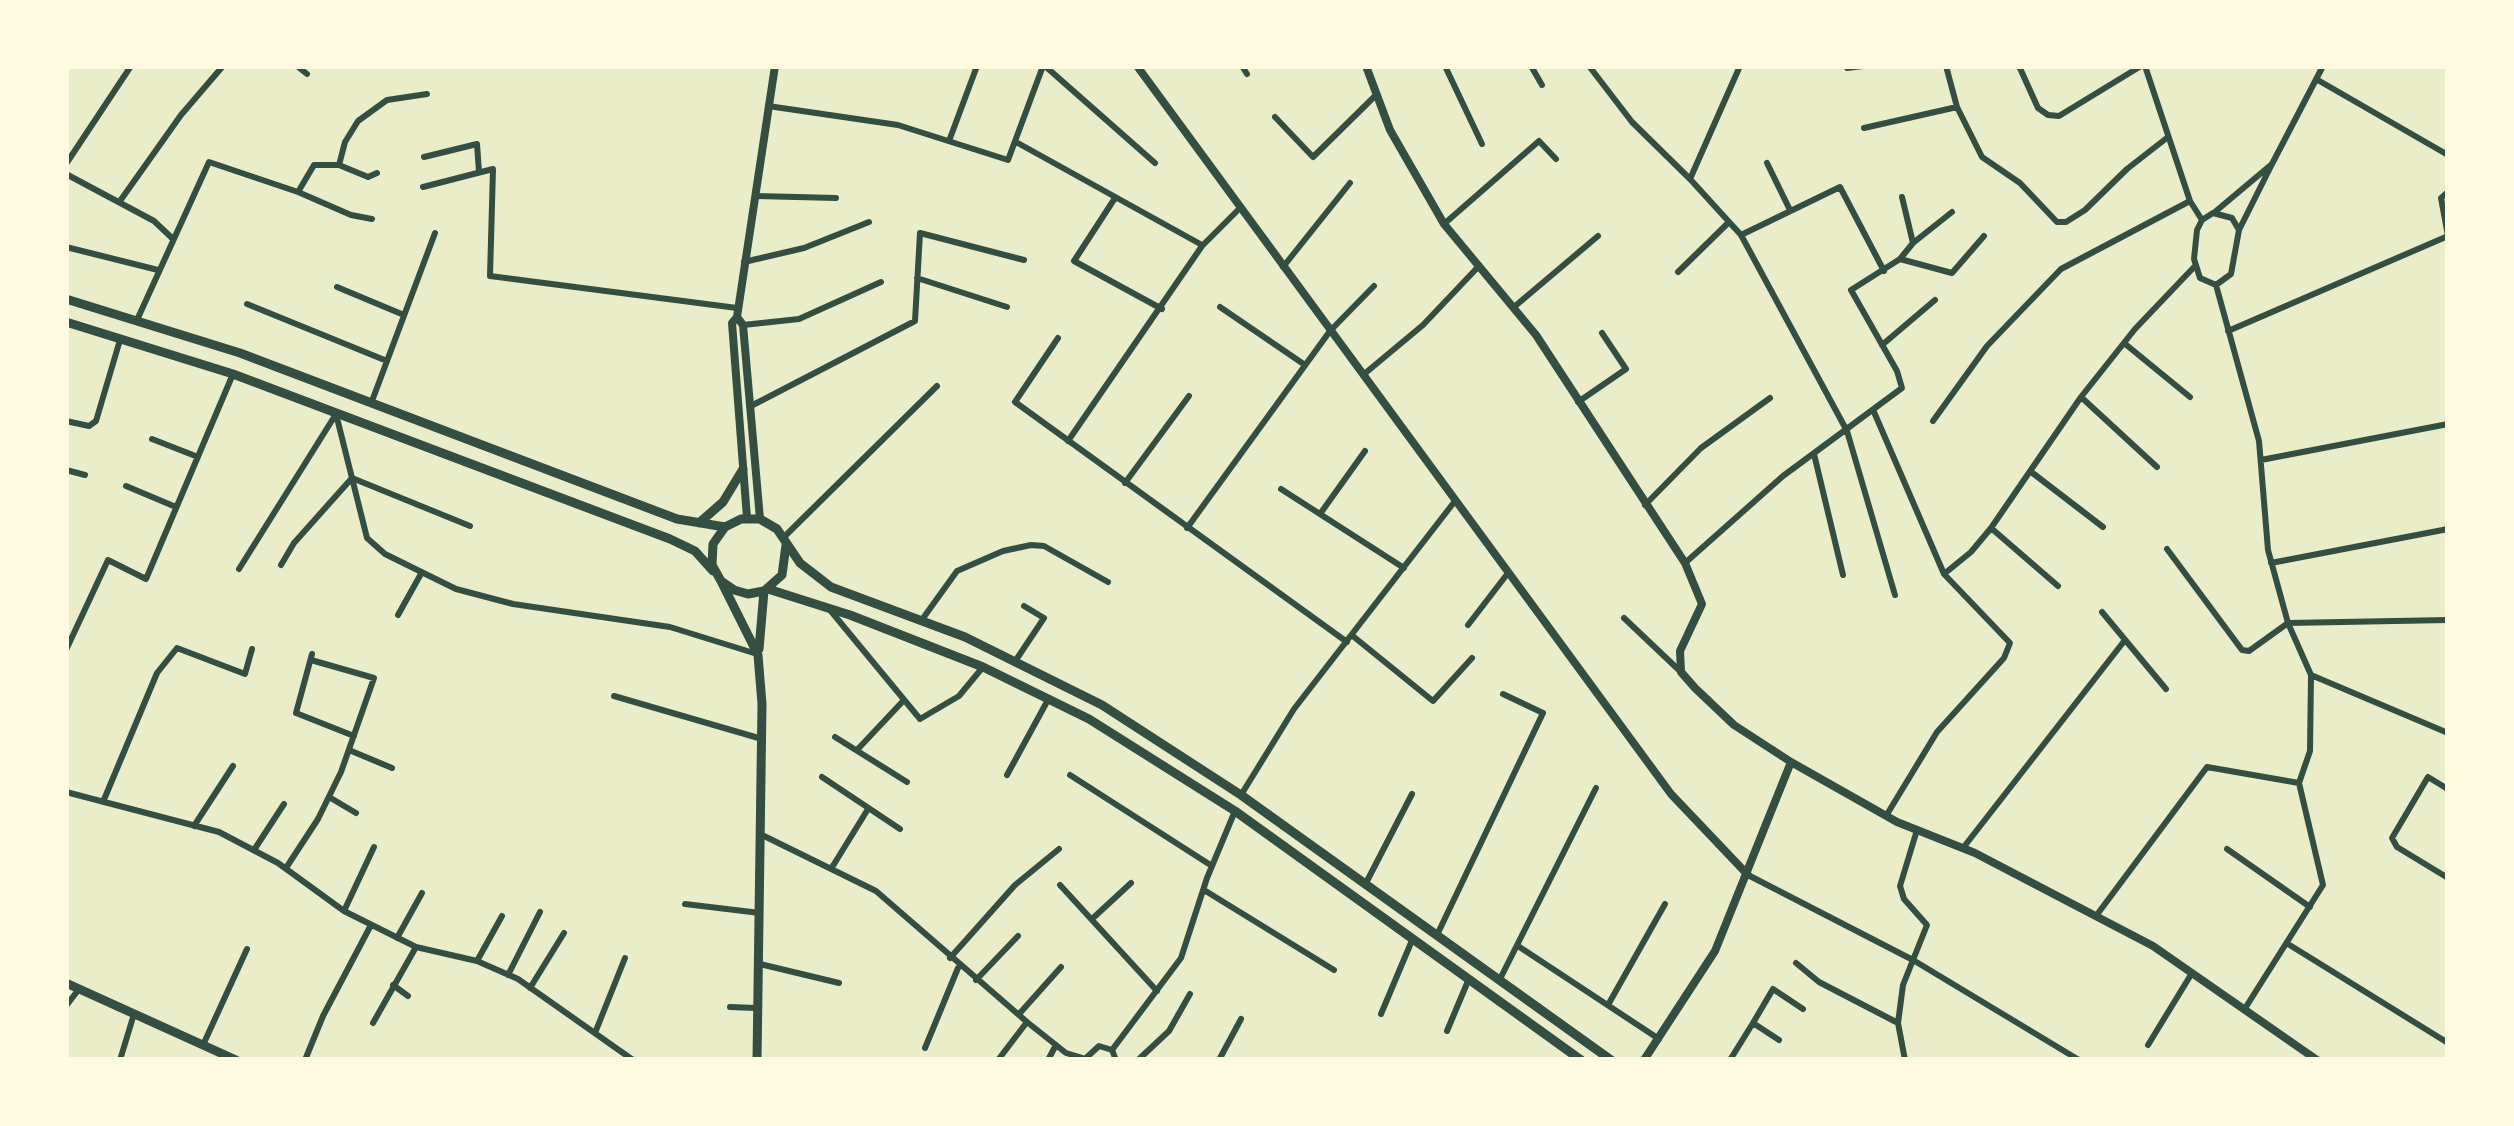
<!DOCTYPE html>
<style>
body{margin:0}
#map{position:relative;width:2514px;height:1126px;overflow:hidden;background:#e9edc9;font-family:"Roboto Condensed",sans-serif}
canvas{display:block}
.frame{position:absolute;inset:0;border:69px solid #fefae0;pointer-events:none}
</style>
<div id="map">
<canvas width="2514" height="1126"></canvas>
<div class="frame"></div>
</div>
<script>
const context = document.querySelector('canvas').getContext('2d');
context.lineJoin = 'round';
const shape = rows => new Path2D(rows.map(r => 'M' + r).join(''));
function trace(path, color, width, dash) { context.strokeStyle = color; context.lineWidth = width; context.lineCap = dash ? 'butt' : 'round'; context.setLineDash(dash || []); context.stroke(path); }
const minor = shape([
 [297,66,307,74],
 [1045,66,1155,163],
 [1242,66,1247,74],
 [1445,66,1482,144],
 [1531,66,1542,85],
 [1589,66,1632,122,1690,179],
 [1740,66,1690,179,1741,235],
 [1946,66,1957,107],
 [2019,66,2038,108,2048,115,2059,116,2141,66],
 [2145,66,2190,201,2202,220],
 [1847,68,1863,66],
 [2316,79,2448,155],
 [768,106,898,125,1008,160,1043,66],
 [1275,117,1313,157,1376,95],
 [1864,128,1957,107,1982,157,2020,183,2057,222,2066,222,2085,210,2127,169,2168,137],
 [949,141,977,66],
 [1016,142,1202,245],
 [424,157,477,144,479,172],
 [1767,163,1789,208],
 [66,164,131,66],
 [2272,164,2323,66],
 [339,165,368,177,377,173],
 [66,174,154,221,172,238],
 [423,187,493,169,490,276,737,308],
 [298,192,351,215,372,219],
 [756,196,836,198],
 [1902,197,1913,243],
 [1115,198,1074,261,1162,309],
 [120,201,181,115,223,66],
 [2216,211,2272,164,2239,230],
 [2213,213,2232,218,2239,230,2231,274,2216,285,2200,278,2194,259,2197,230,2202,220,2213,213],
 [1444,224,1539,141,1556,159],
 [66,247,158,270],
 [1900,259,1952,273,1984,236],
 [744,262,804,248,869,222],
 [1283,267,1350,183],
 [1884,271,1840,187,1741,235,1847,431,1895,595],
 [1678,272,1727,224],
 [917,278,1007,307],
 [2216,285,2259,441,2268,550,2288,623,2311,675,2310,751,2299,783,2323,885,2244,1010],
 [337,287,404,315],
 [247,304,387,361],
 [1220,307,1305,365],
 [1514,307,1598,236],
 [137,320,209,162,298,192,314,165,339,165,345,142,358,121,387,100,427,94],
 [743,325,799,319,881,282],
 [2228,331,2448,236,2441,198,2448,192],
 [1058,338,1015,402,1347,642],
 [2124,343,2190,397],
 [1882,345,1935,300],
 [1363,375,1423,325,1478,267],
 [2081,397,2157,467],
 [372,401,435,233],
 [1578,402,1626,369,1602,333],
 [751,406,915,321,920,233,1024,260],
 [1874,412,1944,574],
 [66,421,89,426,96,421,120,340],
 [1933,421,1987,346,2061,269,2190,201],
 [152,439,198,457],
 [1068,441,1202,246,1239,209],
 [1814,454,1843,575],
 [2261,460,2448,424],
 [66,470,85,475],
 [2030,471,2103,527],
 [352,478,470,526],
 [1125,483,1189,396],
 [126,486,176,507],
 [1281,489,1404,568],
 [1645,505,1701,448,1770,398],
 [1320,514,1365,451],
 [1187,528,1330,331,1374,286],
 [1991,528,2058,586],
 [783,538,937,386],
 [2167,549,2242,650,2249,651,2288,623,2448,620],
 [1685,563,1783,476,1902,388,1897,371,1851,290,1900,259,1913,243,1952,212],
 [2271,563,2448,529],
 [281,565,294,543,352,478],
 [239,569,336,414,367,538,385,554,456,589,513,604,670,627,757,654],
 [830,610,920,719,959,696,983,667],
 [2102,612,2166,689],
 [398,615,422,572],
 [1624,618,1681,672],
 [921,621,957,571,1003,551,1031,545,1044,546,1108,582],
 [1468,625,1508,573],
 [1354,637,1433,701,1472,658],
 [66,650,108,560,146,579,233,374],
 [312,654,296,713,354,736],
 [1016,660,1044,618,1024,606],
 [2311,675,2448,733],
 [614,696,762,739],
 [835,737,907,782],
 [349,750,392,768],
 [857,750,904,700],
 [1007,775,1049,698],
 [1070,775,1212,866],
 [822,777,900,829],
 [2446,788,2428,777,2392,838,2397,847,2448,878],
 [66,792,219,832,278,863,344,911,416,947,477,961,518,979,633,1060],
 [1241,795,1294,709,1455,501],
 [329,797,356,813],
 [103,802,157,673,177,648,245,674,252,649],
 [1886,816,1937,732,2004,658,2010,643,1944,574,1971,552,1991,528,2081,397,2135,329,2195,266],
 [194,826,233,766],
 [760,834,876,891,1027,1022,1066,1053,1086,1059],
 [1963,848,2125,640],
 [2227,849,2310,907],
 [254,850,284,804],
 [286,868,318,819,341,772,374,678,311,660],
 [831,869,868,809],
 [1748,875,1913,960,2079,1060],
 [1366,883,1412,794],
 [1060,885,1157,991],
 [1204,890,1334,970],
 [685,904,760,913],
 [344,911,374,847],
 [2096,916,2207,767,2299,783],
 [1092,919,1131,883],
 [1437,935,1543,713,1503,694],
 [397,938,422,893],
 [2288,944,2448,1043],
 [1518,946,1659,1039],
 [950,958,1015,885,1059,849],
 [477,961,502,916],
 [1796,963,1819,982,1898,1023],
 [760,964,839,983],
 [508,975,540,912],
 [1500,979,1596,788],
 [976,980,1018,936],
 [393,985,408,996],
 [530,988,564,933],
 [1608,1005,1665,904],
 [66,1006,79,989],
 [730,1007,756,1008],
 [1020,1013,1061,967],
 [1381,1014,1413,938],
 [373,1023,416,947],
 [1753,1023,1773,989,1803,1009],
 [1447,1031,1468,981],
 [595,1033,625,958],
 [203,1045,247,949],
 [2148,1045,2192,973],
 [925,1048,958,968],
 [1112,1050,1181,958,1207,878,1235,811],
 [1086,1058,1099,1046,1112,1050,1116,1060],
 [120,1060,134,1014],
 [305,1060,323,1016,371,925],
 [998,1060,1027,1022],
 [1048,1060,1056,1045],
 [1138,1060,1169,1031,1190,994],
 [1219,1060,1241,1019],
 [1730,1060,1753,1023,1779,1040],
 [1905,1060,1898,1023,1903,985,1927,925,1904,899,1900,886,1917,830]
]);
const tertiary = shape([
 [1137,66,1671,794,1748,875],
 [1366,66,1390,130,1444,224,1536,335,1685,563,1702,604,1680,651,1681,672,1695,688,1734,725,1791,762,1897,822,1975,853,2153,946,2317,1060],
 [737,317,743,325,760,519],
 [747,518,732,323,737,317,775,66],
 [1644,1060,1715,951,1791,762]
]);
const secondary = shape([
 [722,583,758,655,762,704,757,1060],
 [759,649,764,591],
 [66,983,236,1060]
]);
const primary = shape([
 [66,299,240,353,677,519,725,527],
 [66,322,233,374,670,539,695,551,713,571],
 [699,523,723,502,743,469],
 [786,545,782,575,764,591,748,594,734,590,721,581,712,565,713,544,725,527,741,519,760,519,777,529,800,563,831,587,965,637,1102,705,1241,795,1611,1060],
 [768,589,850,615,983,667,1089,719,1235,811,1581,1060]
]);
trace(minor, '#344e41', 6);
trace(tertiary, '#344e41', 8);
trace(secondary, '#344e41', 9);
trace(primary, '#344e41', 9);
</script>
